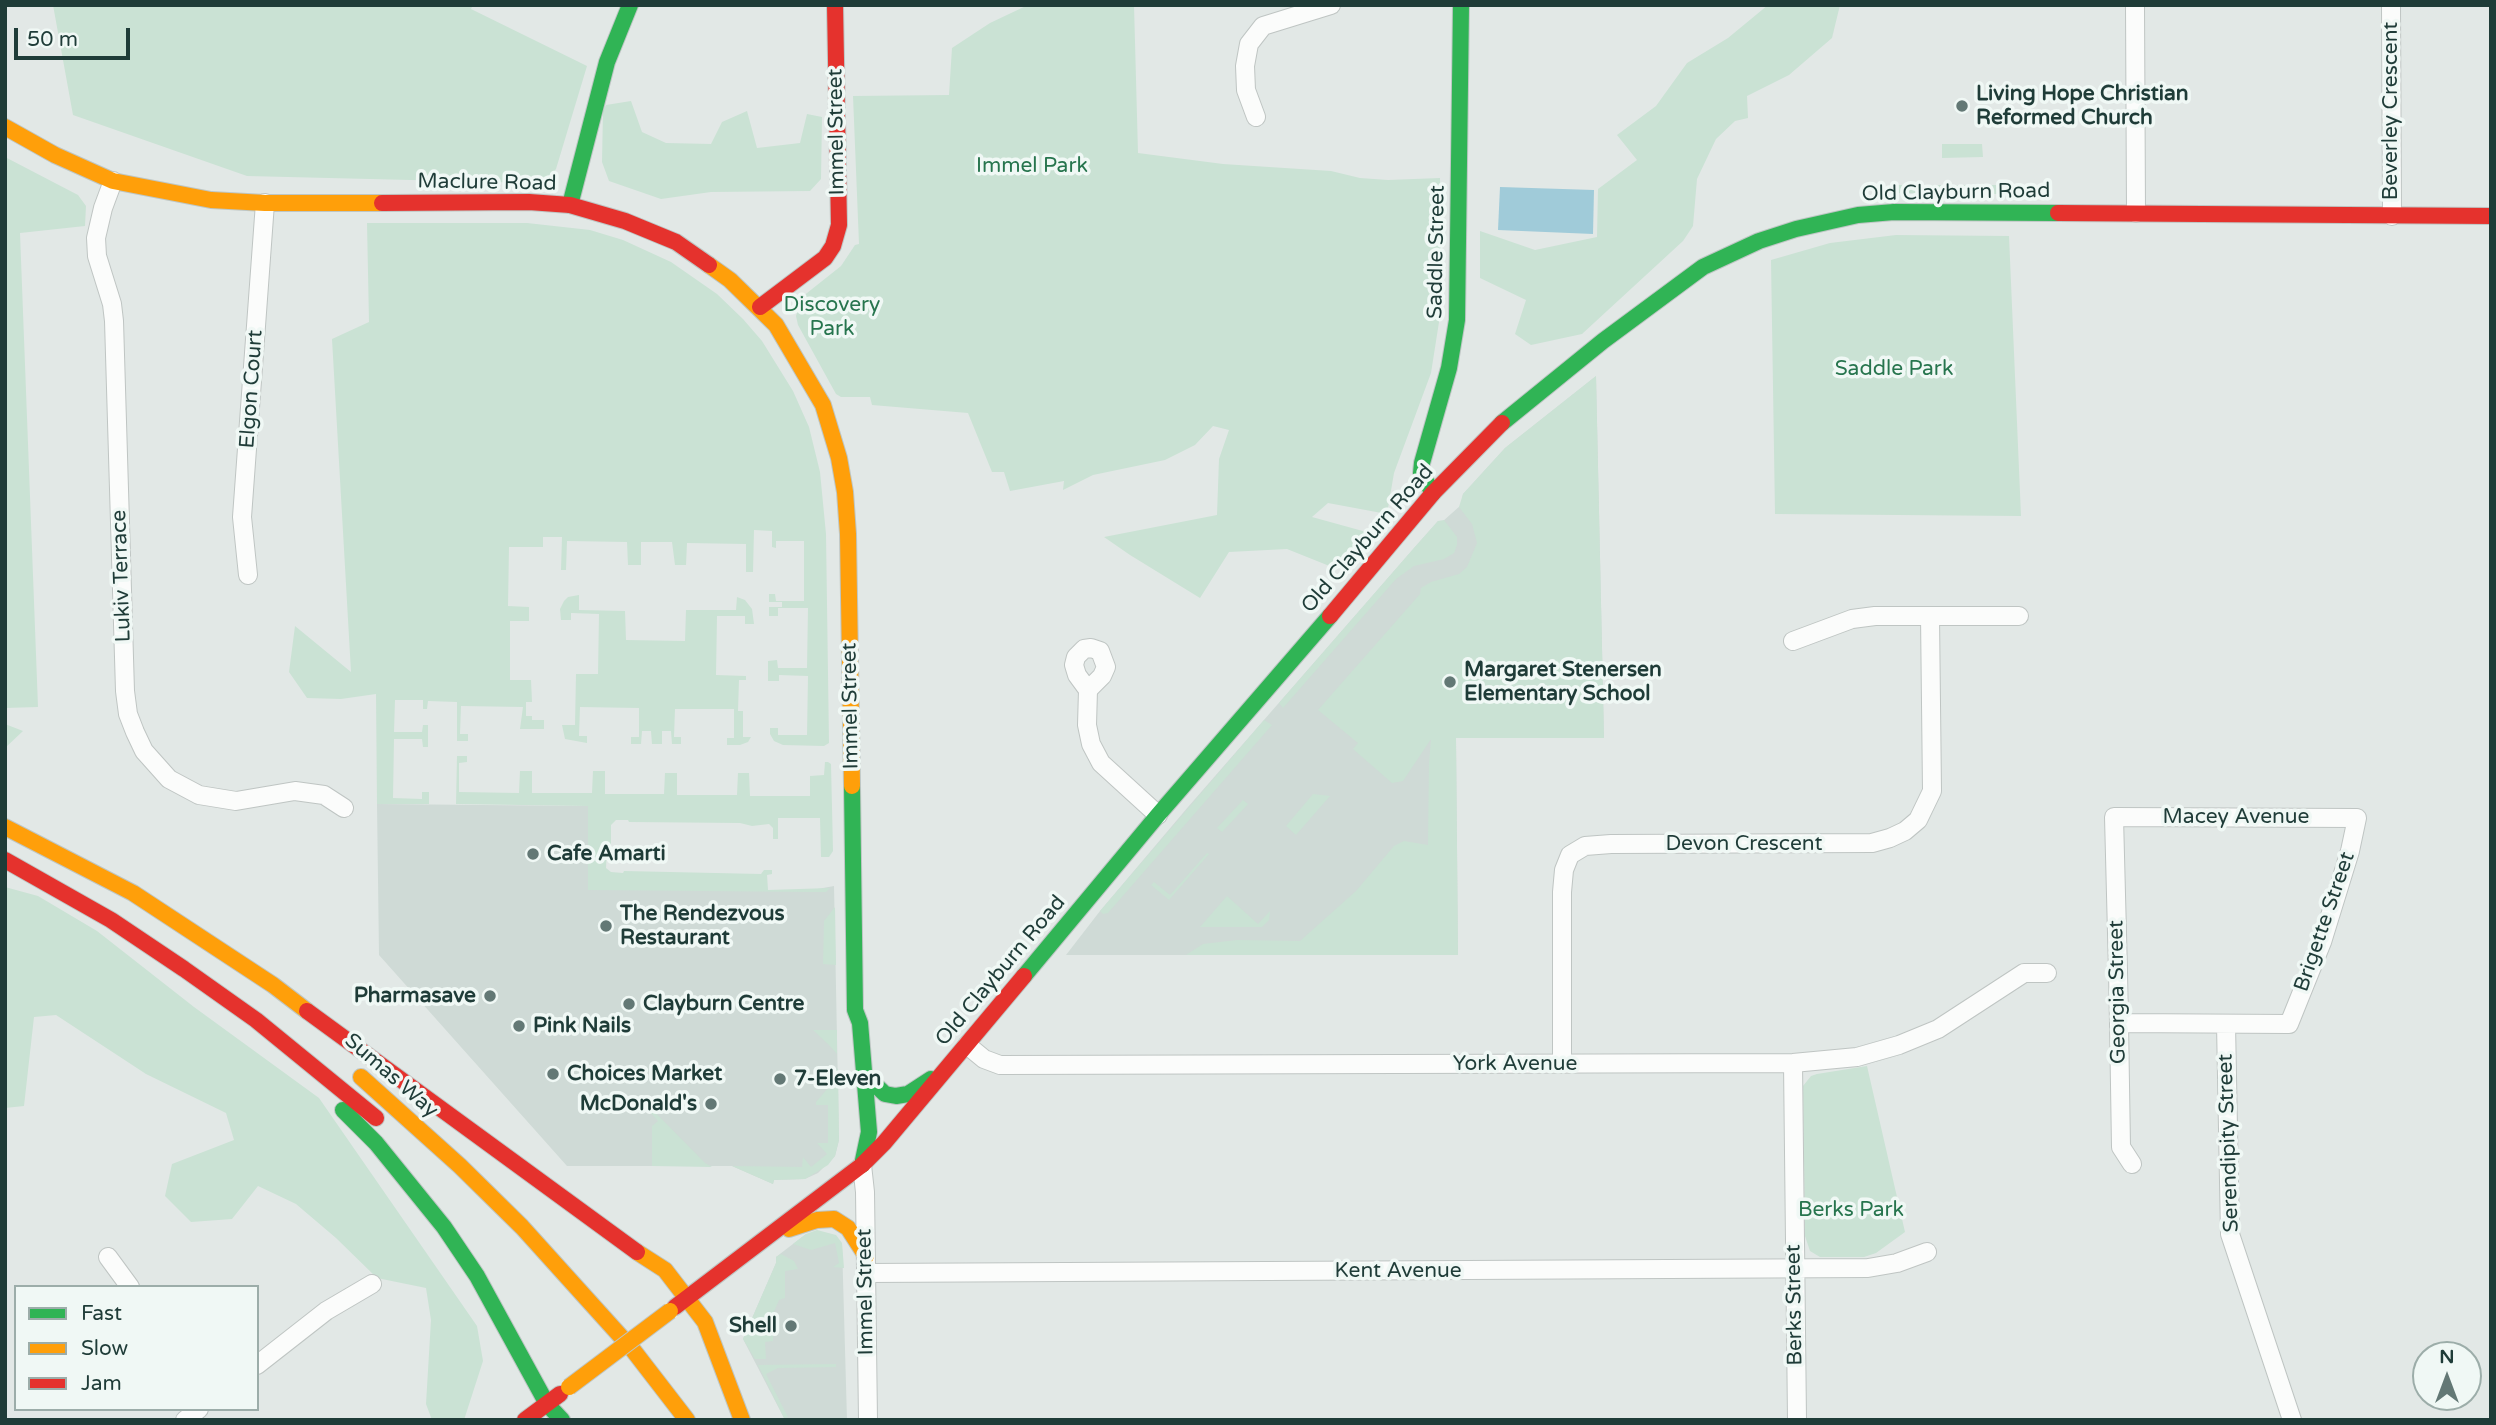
<!DOCTYPE html>
<style>
body{margin:0}
#map{position:relative;width:2496px;height:1425px;overflow:hidden;background:#e2e8e6;font-family:"Varela Round",sans-serif}
canvas{display:block}
.frame{position:absolute;inset:0;border:7px solid #1f3c38;pointer-events:none}
.legend{position:absolute;left:14px;top:1285px;width:245px;height:126px;box-sizing:border-box;background:#f0f8f5;border:2px solid #9cada9;margin:0;padding:9px 12px;list-style:none;font-size:21px;color:#1f3c38}
.legend li{display:flex;align-items:center;gap:14px;height:35px}
.legend b{width:35px;border:2px solid #9cada9}
.north{position:absolute;left:2412px;top:1341px;width:70px;height:70px;box-sizing:border-box;background:#f0f8f5;border:2px solid #9cada9;border-radius:50%;rotate:0deg;font-size:19px;font-weight:700;line-height:28px;text-align:center;color:#1f3c38}
.north::after{content:'';display:block;margin:auto;width:24px;height:32px;background:#637875;clip-path:polygon(50% 0,100% 100%,50% 72%,0 100%)}
.scale{position:absolute;left:14px;top:28px;width:116px;height:32px;box-sizing:border-box;border:4px solid #1f3c38;border-top:0;padding-left:9px;font-size:21px;line-height:24px;white-space:nowrap;color:#1f3c38;-webkit-text-stroke:5px #f0f8f5;paint-order:stroke}
</style>
<div id="map">
<canvas width="2496" height="1425"></canvas>
<div class="frame"></div>
<ul class="legend">
<li><b style="height:9px;background:#30b455"></b>Fast</li>
<li><b style="height:9px;background:#ff9f0a"></b>Slow</li>
<li><b style="height:9px;background:#e5322d"></b>Jam</li>
</ul>
<div class="north">N</div>
<div class="scale">50 m</div>
</div>
<script>
const context = document.querySelector('canvas').getContext('2d');
context.lineJoin = 'round';
function fill(path, color) { context.fillStyle = color; context.fill(path, 'evenodd'); }
const shape = rows => new Path2D(rows.map(r => 'M' + r).join(''));
function trace(path, color, width, dash) { context.strokeStyle = color; context.lineWidth = width; context.lineCap = dash ? 'butt' : 'round'; context.setLineDash(dash || []); context.stroke(path); }
function label(font, color, halo, rows, align = 'center') {
  context.font = font + ' "Varela Round",sans-serif'; context.lineWidth = 7; context.setLineDash([]); context.textBaseline = 'middle'; context.strokeStyle = halo; context.fillStyle = color; for (const [text, x, y, turn = 0] of rows) {
    context.save(); context.translate(x, y); context.rotate((+turn || 0) * Math.PI / 180); context.textAlign = isNaN(turn) ? turn : align; if (halo) context.strokeText(text, 0, 0); context.fillText(text, 0, 0); context.restore();
  }
}
const built = shape([
 [1596,376,1604,738,1456,738,1458,955,1066,955,1100,911,1188,807,1414,548,1438,521,1442,522,1461,505,1463,494,1505,448],
 [377,804,588,806,588,890,812,890,834,886,839,1140,835,1156,818,1173,805,1179,774,1180,773,1184,732,1166,567,1166,379,955],
 [806,1234,842,1243,847,1420,785,1420,743,1339,776,1263,776,1257]
]);
const green = shape([
 [53,5,473,5,471,9,587,66,556,169,547,181,534,183,247,176,73,115],
 [1028,5,1134,5,1138,153,1223,164,1331,171,1360,178,1388,180,1440,178,1442,303,1431,373,1394,473,1387,514,1328,503,1312,517,1370,533,1337,569,1287,549,1229,552,1200,598,1130,555,1104,537,1217,515,1219,459,1229,430,1213,426,1195,445,1165,460,1093,475,1063,490,1064,481,1010,491,1004,472,992,472,968,413,872,405,870,397,841,397,836,394,798,325,796,316,802,297,841,266,855,245,859,244,853,96,949,95,952,48,990,23],
 [1768,5,1840,5,1832,38,1789,75,1747,96,1748,118,1735,121,1716,139,1697,179,1693,226,1683,241,1582,334,1531,345,1515,334,1526,300,1480,278,1480,231,1535,250,1597,237,1598,189,1637,160,1617,135,1656,106,1687,63,1728,38],
 [631,101,642,132,666,143,711,144,722,122,747,111,757,148,800,143,807,114,822,117,821,179,810,191,711,192,661,199,609,181,602,162,603,111,606,105],
 [1942,144,1982,144,1983,157,1942,158],
 [5,157,78,195,86,206,85,226,20,233,38,707,5,708],
 [1893,185,1999,185,1999,194,1888,193],
 [367,223,527,223,590,230,623,240,671,262,717,294,743,319,762,341,793,391,809,427,820,472,826,534,829,743,824,746,783,745,774,741,770,734,770,728,778,728,778,735,807,735,808,676,779,675,779,681,768,681,768,661,777,660,778,668,807,668,808,608,778,608,778,616,769,616,769,607,782,607,782,602,769,602,769,594,775,594,776,601,804,601,804,541,776,541,776,548,772,547,772,531,754,530,753,572,746,572,746,544,687,543,686,565,675,565,672,542,641,542,641,565,628,565,627,542,567,541,566,570,561,570,562,537,543,537,543,547,509,547,508,606,529,607,529,621,510,621,510,680,531,680,532,702,526,702,526,716,532,716,532,720,544,720,544,729,520,729,523,707,461,706,460,734,468,734,468,741,457,741,457,702,428,701,427,709,423,709,423,700,395,700,394,732,422,732,423,725,428,725,428,747,423,747,422,739,394,739,393,798,422,799,422,792,429,792,429,804,377,804,376,694,341,699,307,698,289,672,295,626,351,672,332,339,369,322],
 [1896,235,2009,236,2021,516,1775,514,1771,260,1830,243],
 [1596,376,1604,738,1456,738,1458,955,1186,955,1203,944,1237,940,1300,941,1356,891,1394,846,1404,841,1428,845,1429,763,1431,739,1403,781,1392,783,1353,749,1358,743,1318,710,1420,594,1421,588,1431,582,1459,574,1467,567,1477,543,1472,524,1459,507,1463,494,1505,448],
 [1444,520,1457,537,1457,545,1454,553,1444,559,1414,566,1396,579,1283,708,1279,703,1414,548,1438,521],
 [579,595,579,610,625,611,626,640,685,641,686,610,736,610,737,597,745,600,752,609,754,624,745,624,745,616,717,616,716,675,746,676,746,680,739,680,738,711,743,711,743,737,751,737,748,742,740,745,727,745,727,738,734,738,734,709,675,709,674,737,681,737,681,744,672,744,671,731,662,731,662,744,652,744,651,731,642,731,641,744,631,744,631,737,639,737,639,708,580,707,579,736,587,736,587,743,565,739,562,725,575,725,576,674,598,674,599,614,571,613,571,620,561,620,560,609,564,601,568,597],
 [1264,720,1272,725,1108,913,1103,914,1100,911],
 [5,724,23,731,5,748],
 [457,756,467,756,467,762,459,763,459,792,519,793,520,771,532,771,532,793,592,793,593,771,605,771,605,794,664,794,665,773,677,773,677,795,737,795,738,773,749,773,750,796,810,796,810,776,824,775,825,762,828,762,831,764,833,851,829,857,821,857,820,818,778,818,778,839,773,839,773,828,769,824,752,826,740,823,629,822,628,820,616,820,611,825,611,846,607,847,606,868,611,872,623,873,624,871,761,874,764,870,772,870,772,874,767,875,768,890,830,888,826,892,812,892,588,890,588,806,456,804],
 [1313,794,1330,796,1296,835,1286,826],
 [1243,800,1248,804,1222,832,1217,828],
 [1207,853,1209,854,1169,900,1151,885,1154,882,1170,895],
 [5,887,38,896,97,931,194,1007,319,1098,477,1326,483,1361,464,1420,432,1420,426,1404,431,1320,426,1288,377,1278,336,1238,296,1204,258,1186,232,1219,191,1222,165,1196,172,1164,234,1140,226,1113,146,1074,56,1015,34,1017,24,1106,5,1108],
 [1227,896,1258,924,1270,911,1269,920,1262,927,1200,927],
 [835,907,836,965,823,964,824,921],
 [813,1030,837,1030,837,1054,829,1045],
 [1867,1066,1905,1232,1876,1253,1864,1257,1820,1257,1810,1251,1805,1236,1803,1086,1811,1076,1817,1074],
 [838,1068,839,1140,835,1156,828,1165,805,1179,774,1180,773,1184,732,1166,802,1167,803,1157,811,1167,827,1154,817,1143,828,1143,828,1105,816,1105,816,1102,828,1088,832,1076],
 [640,1097,705,1163,712,1167,652,1166,652,1126,658,1121,638,1099],
 [817,1230,836,1235,842,1243,844,1268,833,1267,839,1263,835,1243,811,1250,793,1244,806,1234],
 [781,1254,794,1261,798,1269,785,1271,785,1298,779,1300,773,1314,773,1341,765,1342,766,1359,755,1359,743,1339,776,1263,776,1257],
 [836,1364,836,1367,778,1368,766,1374,788,1417,784,1418,758,1365]
]);
const water = shape([
 [1500,187,1594,190,1593,234,1498,230]
]);
const street = shape([
 [2135,5,2136,213],
 [2391,5,2392,216],
 [1256,117,1246,90,1245,66,1249,44,1263,26,1331,5],
 [113,181,103,208,96,238,97,256,112,304,114,321,125,691,128,714,135,732,144,751,169,779,199,795,236,801,295,791,324,795,344,808],
 [248,575,242,517,265,203],
 [1793,641,1852,619,1875,616,2019,616],
 [1088,690,1077,675,1074,665,1076,657,1084,649,1091,648,1100,651,1106,667,1102,676,1088,690,1087,725,1091,744,1101,763,1158,815],
 [2119,1023,2289,1024,2322,942,2350,851,2357,818,2114,817,2118,972,2119,1023,2121,1147,2132,1164],
 [2226,1024,2230,1234,2292,1420],
 [967,1045,984,1059,1000,1065,1793,1063,1857,1057,1899,1045,1938,1029,2024,973,2047,973],
 [1793,1063,1797,1420],
 [1562,1064,1562,892,1564,870,1570,855,1585,846,1611,844,1872,843,1890,838,1905,831,1918,820,1932,791,1930,616],
 [862,1165,865,1192,868,1420],
 [108,1257,130,1287],
 [866,1273,1868,1268,1897,1263,1927,1252],
 [257,1365,326,1311,372,1284],
 [185,1420,199,1409]
]);
const fast = shape([
 [570,205,607,62,630,5],
 [1502,423,1603,341,1703,267,1759,241,1796,229,1858,215,1894,212,2058,213],
 [1433,493,1421,473,1422,463,1449,368,1457,320,1461,5],
 [852,786,855,1010,860,1023,869,1132,862,1165],
 [1024,976,1158,815,1330,616],
 [866,1076,885,1094,896,1096,908,1094,931,1079],
 [343,1110,376,1143,444,1227,477,1276,547,1404,562,1420]
]);
const slow = shape([
 [5,127,55,155,113,181,211,200,265,203,382,203],
 [709,265,730,280,776,325,823,405,839,458,845,492,848,534,852,786],
 [5,827,133,893,273,985,307,1011],
 [361,1077,460,1166,522,1227,633,1350,687,1420],
 [789,1229,817,1220,834,1219,848,1228,866,1256],
 [637,1252,665,1270,705,1322,742,1420]
]);
const jam = shape([
 [382,203,529,202,570,205,625,221,676,242,709,265],
 [2058,213,2491,216],
 [760,307,825,258,833,246,839,225,835,5],
 [1330,616,1433,493,1502,423],
 [5,860,111,920,184,969,256,1020,376,1118],
 [307,1011,637,1252],
 [675,1307,862,1165,884,1143,1024,976],
 [525,1420,560,1394]
]);
const slowBridge = shape([
 [569,1387,670,1311]
]);
const markers = [
 [1962,106,7,"#637875"],
 [1450,682,7,"#637875"],
 [533,854,7,"#637875"],
 [606,926,7,"#637875"],
 [490,996,7,"#637875"],
 [629,1004,7,"#637875"],
 [519,1026,7,"#637875"],
 [553,1074,7,"#637875"],
 [780,1079,7,"#637875"],
 [711,1104,7,"#637875"],
 [791,1326,7,"#637875"]
];
const poiNames = [
 ["Living Hope Christian",1976,94],
 ["Reformed Church",1976,118],
 ["Margaret Stenersen",1464,670],
 ["Elementary School",1464,694],
 ["Cafe Amarti",547,854],
 ["The Rendezvous",620,914],
 ["Restaurant",620,938],
 ["Pharmasave",476,996,"right"],
 ["Clayburn Centre",643,1004],
 ["Pink Nails",533,1026],
 ["Choices Market",567,1074],
 ["7-Eleven",794,1079],
 ["McDonald's",697,1104,"right"],
 ["Shell",777,1326,"right"]
];
const streetNames = [
 ["Beverley Crescent",2391,111,-90],
 ["Immel Street",837,132,-91],
 ["Maclure Road",487,183,1],
 ["Old Clayburn Road",1956,193,-1],
 ["Saddle Street",1437,252,-89],
 ["Elgon Court",252,389,-86],
 ["Old Clayburn Road",1368,539,-49],
 ["Lukiv Terrace",122,576,-92],
 ["Immel Street",851,706,-91],
 ["Macey Avenue",2236,817],
 ["Devon Crescent",1744,844],
 ["Brigette Street",2325,922,-71],
 ["Old Clayburn Road",1001,971,-50],
 ["Georgia Street",2118,992,-91],
 ["York Avenue",1515,1064],
 ["Sumas Way",391,1076,41],
 ["Serendipity Street",2229,1143,-92],
 ["Kent Avenue",1398,1271],
 ["Immel Street",866,1292,-91],
 ["Berks Street",1795,1305,-91]
];
const parkNames = [
 ["Immel Park",1032,166],
 ["Discovery",832,305],
 ["Park",832,329],
 ["Saddle Park",1894,369],
 ["Berks Park",1851,1210]
];
fill(built, '#cfdad6');
fill(green, '#cae2d4');
fill(water, '#a0cbd9');
trace(street, '#bfc5c3', 20);
trace(fast, '#bec6c4', 18);
trace(slow, '#bec6c4', 18);
trace(jam, '#bec6c4', 18);
trace(street, '#fbfcfb', 18);
trace(fast, '#30b455', 16);
trace(slow, '#ff9f0a', 16);
trace(jam, '#e5322d', 16);
trace(slowBridge, '#bec6c4', 18, []);
trace(slowBridge, '#ff9f0a', 16);
for (const [x, y, r, color] of markers) { const dot = new Path2D(); dot.arc(x, y, r, 0, 2 * Math.PI); context.fillStyle = color; context.fill(dot); trace(dot, '#f0f8f5', 2.5); }
label('bold 21px', '#1f3c38', '#f0f8f5', poiNames, 'left');
label('21px', '#1f3c38', '#f0f8f5', streetNames);
label('21px', '#27754e', '#f0f8f5', parkNames);
</script>
